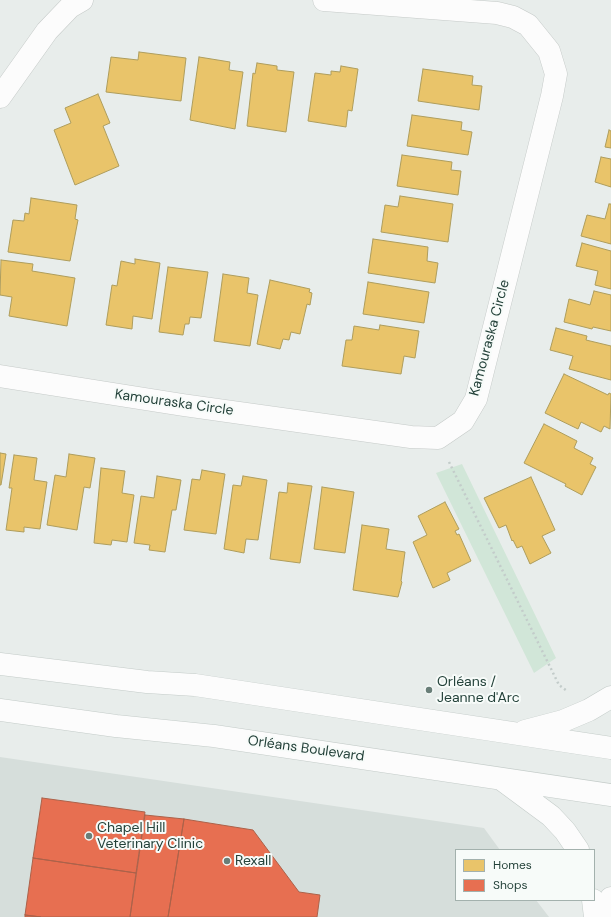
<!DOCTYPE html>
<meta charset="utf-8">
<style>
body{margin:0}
#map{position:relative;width:611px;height:917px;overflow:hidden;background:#e8edeb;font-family:"DM Sans",sans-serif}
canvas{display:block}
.legend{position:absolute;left:455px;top:849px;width:140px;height:52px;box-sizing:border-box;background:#f7fbf9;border:1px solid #a3b1ad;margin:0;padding:5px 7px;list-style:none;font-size:12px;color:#24423a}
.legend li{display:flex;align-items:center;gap:8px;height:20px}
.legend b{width:20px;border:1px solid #a3b1ad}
</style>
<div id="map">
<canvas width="611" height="917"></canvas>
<ul class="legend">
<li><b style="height:11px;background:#e9c46a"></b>Homes</li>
<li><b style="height:11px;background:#e76f51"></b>Shops</li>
</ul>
</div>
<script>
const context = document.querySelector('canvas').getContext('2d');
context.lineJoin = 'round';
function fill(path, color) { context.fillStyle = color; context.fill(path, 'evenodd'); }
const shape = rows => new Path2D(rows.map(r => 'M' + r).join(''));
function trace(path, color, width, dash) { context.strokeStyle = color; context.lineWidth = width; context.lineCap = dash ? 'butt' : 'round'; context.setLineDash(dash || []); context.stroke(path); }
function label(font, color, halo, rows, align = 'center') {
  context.font = font + ' "DM Sans",sans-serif'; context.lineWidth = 4; context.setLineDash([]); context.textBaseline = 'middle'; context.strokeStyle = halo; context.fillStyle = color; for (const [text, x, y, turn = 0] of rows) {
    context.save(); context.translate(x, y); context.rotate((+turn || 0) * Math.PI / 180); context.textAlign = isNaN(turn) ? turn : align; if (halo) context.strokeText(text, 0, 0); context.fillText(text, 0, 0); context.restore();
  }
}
const built = shape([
 [0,757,484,828,500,850,456,850,456,900,536,900,549,917,0,917]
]);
const green = shape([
 [462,464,556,658,534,673,436,473]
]);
const homes = shape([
 [139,52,186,58,181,101,106,92,111,57,138,60,139,52],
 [199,57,230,62,229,70,243,72,235,129,190,120,199,57],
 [257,63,277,66,277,70,294,72,286,132,247,126,253,73,255,74,257,63],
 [341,66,358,69,352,111,348,110,346,127,308,121,315,73,331,75,331,71,340,72,341,66],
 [423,69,473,76,472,85,482,86,479,110,418,101,423,69],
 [98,94,110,123,103,126,119,166,75,185,54,130,71,123,65,108,98,94],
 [412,115,462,122,461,130,472,132,468,155,407,146,412,115],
 [609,130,611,131,611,148,605,147,609,130],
 [402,155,452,162,451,170,461,171,458,195,397,186,402,155],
 [601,157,611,159,611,187,595,182,601,157],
 [400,196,453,204,448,242,381,232,385,205,398,207,400,196],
 [31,198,77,205,75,219,78,220,70,261,8,252,13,220,24,221,25,213,29,214,31,198],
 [609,204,611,204,611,244,581,236,587,215,605,219,609,204],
 [373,239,428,247,427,261,438,263,435,283,368,273,373,239],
 [582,243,611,251,611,289,595,285,598,271,576,266,582,243],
 [135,259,160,263,152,319,133,316,132,329,106,325,112,285,117,286,121,261,135,264,135,259],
 [1,260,33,264,32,271,75,278,67,326,9,316,12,297,0,295,1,260],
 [168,267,208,272,201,318,190,317,189,324,185,324,183,335,159,332,168,267],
 [223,274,249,278,247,293,258,295,250,346,214,341,223,274],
 [270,280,310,289,309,292,312,293,310,305,307,304,300,334,291,332,289,340,283,339,280,349,257,344,270,280],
 [368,282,429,292,424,323,363,314,368,282],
 [594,291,611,295,611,331,593,327,592,329,564,322,569,299,590,305,594,291],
 [380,325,419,331,415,358,404,356,401,374,342,366,346,340,352,340,354,326,379,330,380,325],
 [556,328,587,336,586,340,611,346,611,380,569,369,573,356,550,350,556,328],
 [564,374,608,395,609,393,611,394,610,429,604,426,601,432,581,422,578,429,545,413,564,374],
 [544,424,577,441,574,448,593,458,590,464,596,467,582,495,565,486,566,484,524,463,544,424],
 [0,453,6,454,1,485,0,485,0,453],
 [69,454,95,458,90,488,84,487,77,530,47,525,55,475,66,477,69,454],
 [14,455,37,458,34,480,47,482,40,529,24,527,24,532,6,530,12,488,9,488,14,455],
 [101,468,125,471,122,493,134,495,127,542,112,540,111,545,94,543,101,468],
 [202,470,225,474,216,534,184,530,192,479,200,480,202,470],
 [157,476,181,480,176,510,172,510,165,552,149,550,150,545,134,543,141,496,154,498,157,476],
 [243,476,267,480,258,540,246,539,244,553,224,549,233,485,241,486,243,476],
 [531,477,555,530,542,536,551,553,530,564,522,546,517,548,513,540,512,541,506,525,499,528,484,498,531,477],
 [288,483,312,486,300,563,270,559,279,492,287,493,288,483],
 [322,487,354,492,345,553,314,549,322,487],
 [445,502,459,529,455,531,457,535,459,534,471,561,447,573,450,580,433,588,413,542,427,535,418,516,445,502],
 [362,525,389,529,386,549,405,552,401,581,402,582,398,597,353,590,362,525]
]);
const shops = shape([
 [42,798,145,812,136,873,33,858,42,798],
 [145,815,184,819,168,917,130,917,145,815],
 [184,819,253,830,299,892,320,895,317,917,168,917,184,819],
 [33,858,136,873,130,917,41,917,25,915,33,858],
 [25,915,41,917,25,917,25,915]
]);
const path = shape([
 [449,462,559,685,567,691]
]);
const street = shape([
 [0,97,47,31,70,7,82,0],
 [0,376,183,405,411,437,438,438,463,421,476,399,552,96,556,74,549,51,528,25,513,17,497,13,324,0]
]);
const secondary = shape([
 [0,664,147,682,195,685,611,748],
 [0,710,116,726,214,736,611,795],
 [525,731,563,721,589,710,611,697],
 [501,779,551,816,565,831,578,850],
 [593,900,595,917],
 [606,917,611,898]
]);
const markers = [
 [429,690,4,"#697e78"],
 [89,836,4,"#697e78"],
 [227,861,4,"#697e78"]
];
const streetNames = [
 ["Kamouraska Circle",490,338,-75],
 ["Kamouraska Circle",174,403,8],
 ["Orléans Boulevard",306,749,8]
];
const poiNames = [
 ["Orléans /",437,682],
 ["Jeanne d'Arc",437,698],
 ["Chapel Hill",97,828],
 ["Veterinary Clinic",97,844],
 ["Rexall",235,861]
];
fill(built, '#d6dedb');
fill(green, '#d1e6d8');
fill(homes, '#e9c46a');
trace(homes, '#ae9d5c', 1);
fill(shops, '#e76f51');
trace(shops, '#ac624a', 1);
trace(street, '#c5cac8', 23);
trace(secondary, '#c3cbc8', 23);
trace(path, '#c3ccca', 2.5, [2, 3]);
trace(street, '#fcfcfc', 22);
trace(secondary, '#fcfcfc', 22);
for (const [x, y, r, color] of markers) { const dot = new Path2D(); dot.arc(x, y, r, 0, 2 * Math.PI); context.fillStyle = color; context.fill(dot); trace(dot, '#f7fbf9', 1.5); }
label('14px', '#24423a', '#f7fbf9', streetNames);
label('14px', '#24423a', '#f7fbf9', poiNames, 'left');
</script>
